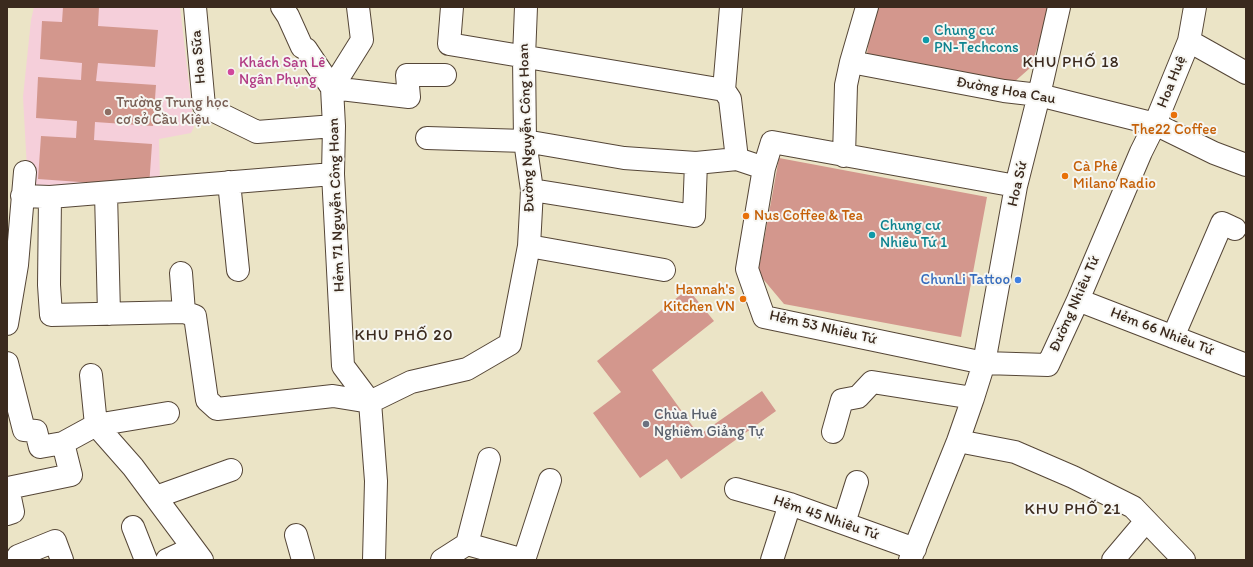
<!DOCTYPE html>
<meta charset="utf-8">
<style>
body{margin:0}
#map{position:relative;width:1253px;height:567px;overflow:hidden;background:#ebe4c6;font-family:Itim,sans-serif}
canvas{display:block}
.frame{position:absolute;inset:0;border:8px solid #3b2a1e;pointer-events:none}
</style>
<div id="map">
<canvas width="1253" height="567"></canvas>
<div class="frame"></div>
</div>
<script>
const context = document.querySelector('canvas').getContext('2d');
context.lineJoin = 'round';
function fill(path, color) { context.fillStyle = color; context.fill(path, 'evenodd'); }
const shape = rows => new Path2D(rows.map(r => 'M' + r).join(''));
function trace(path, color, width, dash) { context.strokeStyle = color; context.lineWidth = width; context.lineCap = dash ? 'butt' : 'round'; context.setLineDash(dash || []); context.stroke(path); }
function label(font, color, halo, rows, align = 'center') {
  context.font = font + ' Itim,sans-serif'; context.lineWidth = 4; context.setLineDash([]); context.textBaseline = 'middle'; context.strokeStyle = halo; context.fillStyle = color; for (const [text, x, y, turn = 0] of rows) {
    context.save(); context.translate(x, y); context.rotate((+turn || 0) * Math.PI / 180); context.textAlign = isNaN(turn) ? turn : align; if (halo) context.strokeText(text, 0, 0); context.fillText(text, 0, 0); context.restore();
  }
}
const built = shape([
 [34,7,180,7,194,127,191,133,159,139,160,185,25,193,27,169,23,97,31,20]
]);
const building = shape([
 [63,7,99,7,98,26,158,30,155,67,98,63,96,81,156,85,153,126,95,122,94,140,152,144,149,187,38,179,41,136,76,138,77,121,36,118,38,77,81,80,82,63,40,59,42,21,62,22],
 [874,7,1054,7,1043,32,1030,68,1004,91,866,60],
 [779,158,987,197,961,337,784,304,758,273],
 [688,289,714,321,652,370,699,435,762,391,776,411,681,479,667,459,640,478,593,413,621,392,597,361]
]);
const minor = shape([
 [195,7,204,106,257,132,334,126],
 [282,7,288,16,302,47,306,49,332,88],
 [358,7,362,40,332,88,334,126,333,174,343,366,370,402],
 [452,7,449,44,724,90],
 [731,7,724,90,730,99,737,159],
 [1189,41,1246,73],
 [851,62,1004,91,1039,95,1155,124,1214,153,1246,165],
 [332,88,409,97,407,75,445,75],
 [427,138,525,141,624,158,696,163,737,159,764,168,772,142,1016,186],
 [844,156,846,85,851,62,867,7],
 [764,168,747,269,764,317,984,363,1016,186,1039,95,1059,7],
 [229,182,238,270],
 [532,190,694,216,696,163],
 [106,193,109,314],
 [22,196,50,197,333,174],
 [50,197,49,285,51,315,184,312,195,316,207,400,217,409,333,396,370,402],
 [529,246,664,270],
 [181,273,184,312],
 [1078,300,1246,365],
 [7,324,17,265,25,172],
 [1173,337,1222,223,1235,229],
 [7,363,24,430,36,431,40,447,63,443,96,425,133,467,202,560],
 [91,375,96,425,168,413],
 [370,402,411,382,467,369,510,344,529,246,532,190,525,141,524,57,526,7],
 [370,402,376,481,374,560],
 [833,432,842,400,858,397,872,382,973,398],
 [958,441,1015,452,1073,477,1133,507,1184,560],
 [736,489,790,504,915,549],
 [156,497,231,470],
 [7,514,13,512,8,488,71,475,63,443],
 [844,523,857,482],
 [133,527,146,560],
 [296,535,303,560],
 [467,544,524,560,550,480],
 [18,556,55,541,62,560],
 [167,560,193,548],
 [442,560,467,544,489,459],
 [772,560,790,504],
 [910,560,958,441,973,398,984,363,1048,365,1078,300,1141,152,1155,124,1189,41,1195,7],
 [1113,560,1146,521]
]);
const markers = [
 [926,40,4,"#0f9aa8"],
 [231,72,4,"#d1479c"],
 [108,112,4,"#8d6e63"],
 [1174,115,4,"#e8710a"],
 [1065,176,4,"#e8710a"],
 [746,216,4,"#e8710a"],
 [872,235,4,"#0f9aa8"],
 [1018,280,4,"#3f7fe0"],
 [743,299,4,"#e8710a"],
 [646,424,4,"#6b7280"]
];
const cultureNames = [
 ["Chung cư",934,31],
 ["PN-Techcons",934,48],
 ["Chung cư",880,226],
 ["Nhiêu Tứ 1",880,243]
];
const streetNames = [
 ["Hoa Sữa",199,57,-95],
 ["Hoa Huệ",1172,82,-68],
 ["Đường Hoa Cau",1006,91,10],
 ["Đường Nguyễn Công Hoan",527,128,-92],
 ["Hoa Sứ",1018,184,-77],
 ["Hẻm 71 Nguyễn Công Hoan",337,205,-92],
 ["Đường Nhiêu Tứ",1075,304,-66],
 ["Hẻm 53 Nhiêu Tứ",823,328,13],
 ["Hẻm 66 Nhiêu Tứ",1162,332,21],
 ["Hẻm 45 Nhiêu Tứ",826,518,19]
];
const hotelNames = [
 ["Khách Sạn Lê",239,63],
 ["Ngân Phụng",239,80]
];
const educationNames = [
 ["Trường Trung học",116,103],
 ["cơ sở Cầu Kiệu",116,120]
];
const foodNames = [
 ["The22 Coffee",1174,130,"center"],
 ["Cà Phê",1073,167],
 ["Milano Radio",1073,184],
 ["Nus Coffee & Tea",754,216],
 ["Hannah's",735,290,"right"],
 ["Kitchen VN",735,307,"right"]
];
const shopNames = [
 ["ChunLi Tattoo",1010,280]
];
const worshipNames = [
 ["Chùa Huê",654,415],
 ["Nghiêm Giảng Tự",654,432]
];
const neighbourhoodNames = [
 ["KHU PHỐ 18",1071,63],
 ["KHU PHỐ 20",404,336],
 ["KHU PHỐ 21",1073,510]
];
fill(built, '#f5cfda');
fill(building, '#d3978d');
trace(minor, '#554637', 24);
trace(minor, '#fff', 22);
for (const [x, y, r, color] of markers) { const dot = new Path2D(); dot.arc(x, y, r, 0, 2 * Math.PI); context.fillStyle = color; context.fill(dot); trace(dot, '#f6f6f2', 1.5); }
label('15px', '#0d838f', '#f6f6f2', cultureNames, 'left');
label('15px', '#3b2a1e', '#f6f6f2', streetNames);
label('15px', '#b23c85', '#f6f6f2', hotelNames, 'left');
label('15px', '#785e54', '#f6f6f2', educationNames, 'left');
label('15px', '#c56008', '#f6f6f2', foodNames, 'left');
label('15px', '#366cbe', '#f6f6f2', shopNames, 'right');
label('15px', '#5b616d', '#f6f6f2', worshipNames, 'left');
context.letterSpacing = '1px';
label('16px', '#3b2a1e', '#f6f6f2', neighbourhoodNames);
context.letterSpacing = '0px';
</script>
